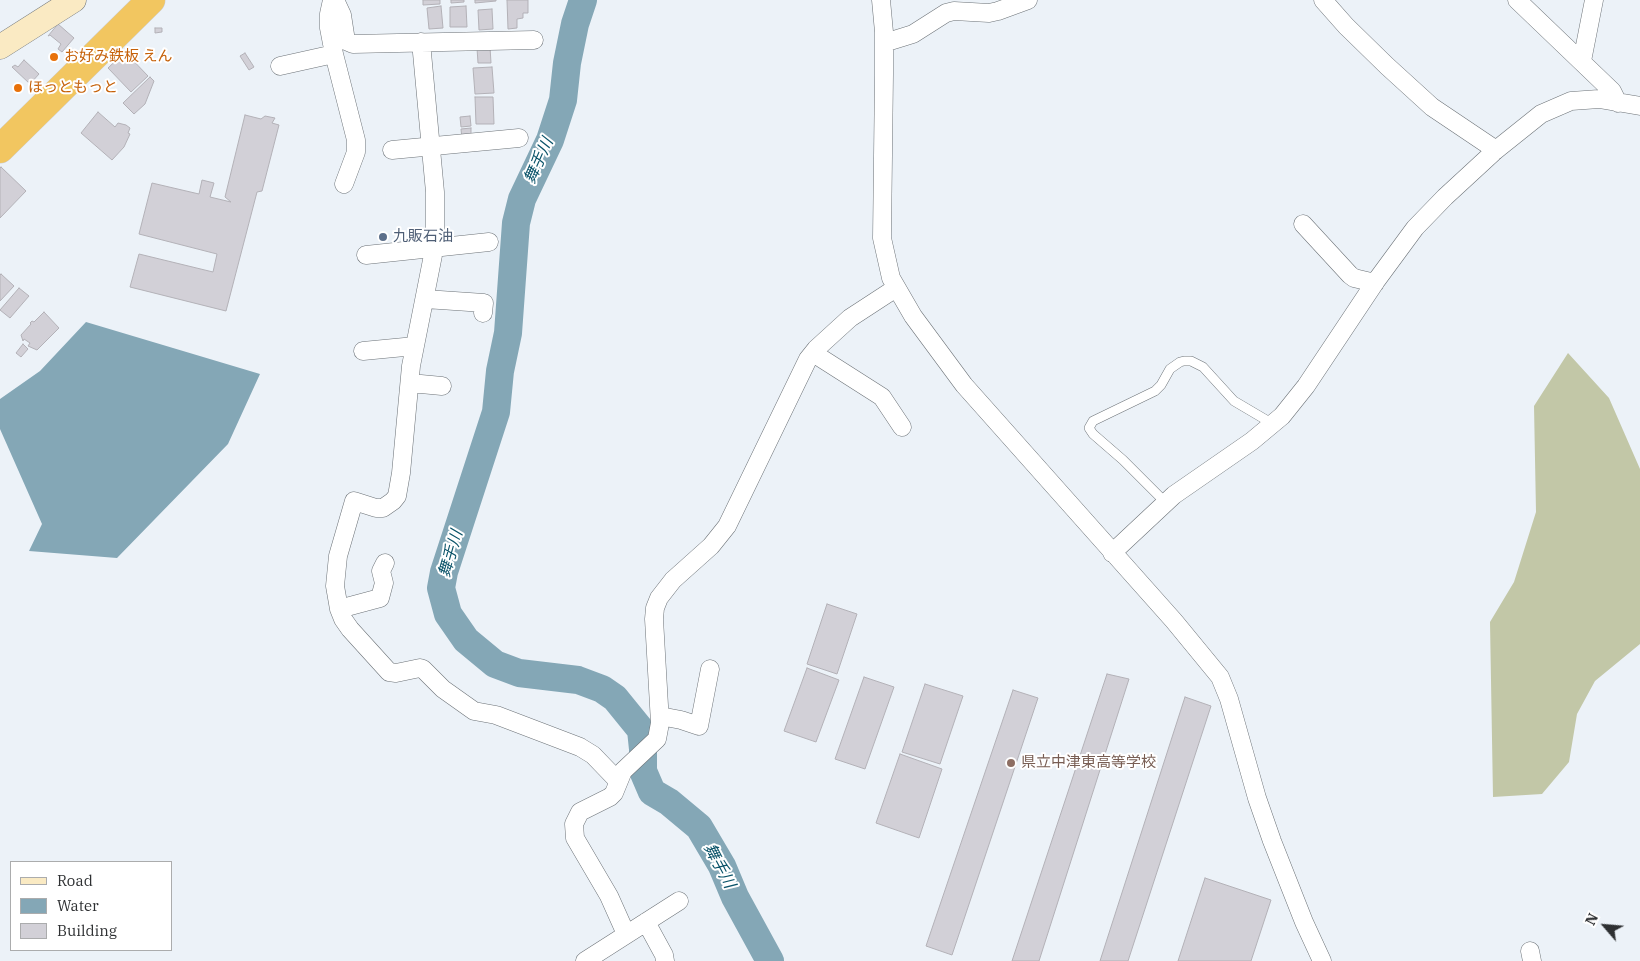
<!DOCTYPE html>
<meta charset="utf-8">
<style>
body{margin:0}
#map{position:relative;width:1640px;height:961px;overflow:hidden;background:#ecf2f8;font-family:"IBM Plex Serif",serif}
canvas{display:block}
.legend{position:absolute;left:10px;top:861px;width:162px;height:90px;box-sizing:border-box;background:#fff;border:1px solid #abacad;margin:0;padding:6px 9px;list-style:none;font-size:15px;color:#2e3032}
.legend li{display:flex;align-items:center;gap:10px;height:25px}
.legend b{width:25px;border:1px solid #abacad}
.north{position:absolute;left:1580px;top:901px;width:50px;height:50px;-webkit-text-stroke:4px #fff;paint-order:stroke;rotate:297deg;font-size:14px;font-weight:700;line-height:20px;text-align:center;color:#2e3032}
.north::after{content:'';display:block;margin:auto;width:18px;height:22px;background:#2e3032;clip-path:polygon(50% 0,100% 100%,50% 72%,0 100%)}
</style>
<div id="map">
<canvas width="1640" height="961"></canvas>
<ul class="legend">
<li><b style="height:6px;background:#faeac3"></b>Road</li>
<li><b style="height:14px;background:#84a7b6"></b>Water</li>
<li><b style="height:14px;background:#d2d0d7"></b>Building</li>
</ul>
<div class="north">N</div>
</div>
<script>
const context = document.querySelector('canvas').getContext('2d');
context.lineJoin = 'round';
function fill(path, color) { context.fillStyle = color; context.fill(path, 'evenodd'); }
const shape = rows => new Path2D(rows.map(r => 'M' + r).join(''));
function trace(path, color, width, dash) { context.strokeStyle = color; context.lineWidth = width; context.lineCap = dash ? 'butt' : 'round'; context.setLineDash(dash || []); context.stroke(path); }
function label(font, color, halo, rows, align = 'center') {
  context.font = font + ' "IBM Plex Serif","Noto Sans JP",serif'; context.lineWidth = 4; context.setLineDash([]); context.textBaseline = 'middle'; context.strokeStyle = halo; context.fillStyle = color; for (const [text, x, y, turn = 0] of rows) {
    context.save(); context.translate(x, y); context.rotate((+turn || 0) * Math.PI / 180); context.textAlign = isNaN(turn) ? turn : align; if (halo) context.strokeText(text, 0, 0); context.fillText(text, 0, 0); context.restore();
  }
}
const forest = shape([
 [1568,353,1609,398,1640,469,1640,644,1595,681,1577,714,1569,762,1542,794,1493,797,1490,622,1514,582,1536,512,1534,406]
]);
const water = shape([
 [86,322,260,374,228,444,117,558,29,551,42,524,0,429,0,399,40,371]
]);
const river = shape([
 [583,0,575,24,567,63,563,100,550,140,522,199,516,223,508,333,500,371,496,412,444,572,441,588,448,614,466,640,495,664,519,673,578,680,602,689,615,698,641,730,643,749,643,771,652,792,669,802,699,827,722,866,735,897,770,961]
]);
const building = shape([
 [423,0,440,0,440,4,423,5,423,0],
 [451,0,464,0,464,2,451,3,451,0],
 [475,0,496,0,496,1,475,3,475,0],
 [507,0,528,0,528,13,523,13,523,18,517,19,517,28,508,29,507,0],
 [441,6,443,28,429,29,427,8,441,6],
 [466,6,467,27,450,27,450,7,466,6],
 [492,9,493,29,479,30,478,10,492,9],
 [58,24,74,38,62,52,58,49,61,44,50,35,48,36,58,24],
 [155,28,162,28,162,32,155,33,155,28],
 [490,47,491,63,478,63,477,48,490,47],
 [125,52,148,76,131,92,108,68,125,52],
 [245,53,254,67,249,70,240,56,245,53],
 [24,60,39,74,30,84,12,67,15,65,18,67,24,60],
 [492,67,494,93,475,94,473,68,492,67],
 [150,77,154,81,145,104,134,114,123,103,150,77],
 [475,97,493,97,494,124,476,124,475,97],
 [98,112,115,127,118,123,126,125,130,128,128,133,130,134,124,147,112,160,81,133,98,112],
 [245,115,261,119,265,116,275,118,272,123,279,125,262,191,257,192,226,311,130,287,139,254,213,272,217,254,139,234,152,183,199,194,202,180,214,183,210,197,231,202,225,197,245,115],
 [470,116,471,126,461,127,460,117,470,116],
 [471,128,471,137,462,139,461,129,471,128],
 [1,167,26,191,0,218,0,168,1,167],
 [1,274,14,286,0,301,0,275,1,274],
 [19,288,29,296,10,318,0,310,19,288],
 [44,312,59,328,37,350,28,346,30,343,24,339,23,341,21,335,31,324,30,323,32,321,34,322,44,312],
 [23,344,28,349,21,357,16,353,23,344],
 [827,604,857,614,837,674,807,664,827,604],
 [807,668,839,680,816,742,784,731,807,668],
 [1107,674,1129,679,1039,961,1012,961,1107,674],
 [864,677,894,687,865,769,835,759,864,677],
 [925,684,963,696,940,764,902,752,925,684],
 [1013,690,1038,698,952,955,926,946,1013,690],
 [1185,697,1211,706,1128,961,1100,961,1185,697],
 [900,754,942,769,919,838,876,823,900,754],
 [1205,878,1271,900,1251,961,1178,961,1205,878]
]);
const service = shape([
 [1166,503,1123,460,1093,434,1089,428,1093,421,1155,391,1161,385,1170,369,1180,362,1184,361,1191,361,1203,367,1234,401,1273,424]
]);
const minor = shape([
 [332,0,329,14,329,28,334,54,356,140,356,152,344,184],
 [335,0,342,15,346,41,353,44,534,40],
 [881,0,884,32,884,74,882,238,891,278,913,316,964,385,1174,621,1220,677,1229,699,1257,798,1272,841,1304,922,1322,961],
 [1323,0,1346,26,1387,66,1432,107,1496,150],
 [1517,0,1612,91,1618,103],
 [421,42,435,192,435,245,411,366,401,473,397,496,393,501,383,508,376,508,354,501,338,556,335,586,339,609,343,619,350,629,389,672,396,673,420,668,423,669,443,689,474,711,496,715,580,747,593,755,618,781],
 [884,43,913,34,946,13,954,11,989,13,998,11,1028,0],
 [1582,61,1594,0],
 [280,66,334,54],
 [392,150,519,138],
 [1303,224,1350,275,1354,278,1375,283],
 [366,255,489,242],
 [425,299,484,303,483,313],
 [363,351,415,346],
 [813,353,882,397,902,427],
 [410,383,442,386],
 [1112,553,1174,495,1252,441,1282,416,1306,386,1376,281,1415,228,1445,197,1496,150,1541,114,1571,101,1599,99,1640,106],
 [339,609,380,598,384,583,381,571,385,563],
 [660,716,681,720,699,726,710,669],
 [646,922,664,955,665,961],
 [626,934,609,896,575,838,574,824,580,812,610,797,614,793,623,771,657,739,660,723,654,619,655,608,659,598,673,580,711,546,727,526,808,359,816,349,850,318,896,288],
 [1530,951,1532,961],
 [585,961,679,901]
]);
const secondary = shape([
 [0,47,74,0]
]);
const trunk = shape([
 [0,149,151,0]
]);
const markers = [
 [54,57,5,"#e8710a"],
 [18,88,5,"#e8710a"],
 [383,237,5,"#5c6f8a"],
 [1011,763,5,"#8d6e63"]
];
const foodNames = [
 ["お好み鉄板 えん",64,57],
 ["ほっともっと",28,88]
];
const serviceNames = [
 ["九販石油",393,237]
];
const educationNames = [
 ["県立中津東高等学校",1021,763]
];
const waterNames = [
 ["舞手川",539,161,-66],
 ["舞手川",451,554,-74],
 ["舞手川",719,866,62]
];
fill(forest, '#c2c7a7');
fill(water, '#84a7b6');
trace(river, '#84a7b6', 28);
fill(building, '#d2d0d7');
trace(building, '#b3b1b7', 1);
trace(service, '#6c7277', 10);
trace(minor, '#6c7277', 19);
trace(secondary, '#6c7277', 25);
trace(trunk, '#cdcdce', 29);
trace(service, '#fff', 9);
trace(minor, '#fff', 18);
trace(secondary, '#faeac3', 24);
trace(trunk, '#f2c660', 28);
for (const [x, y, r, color] of markers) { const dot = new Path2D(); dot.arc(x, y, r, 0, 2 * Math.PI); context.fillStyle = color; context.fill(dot); trace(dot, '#fff', 2); }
label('15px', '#c56008', '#fff', foodNames, 'left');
label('15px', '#4e5e75', '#fff', serviceNames, 'left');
label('15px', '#785e54', '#fff', educationNames, 'left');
label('italic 16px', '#0a5369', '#fff', waterNames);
</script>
